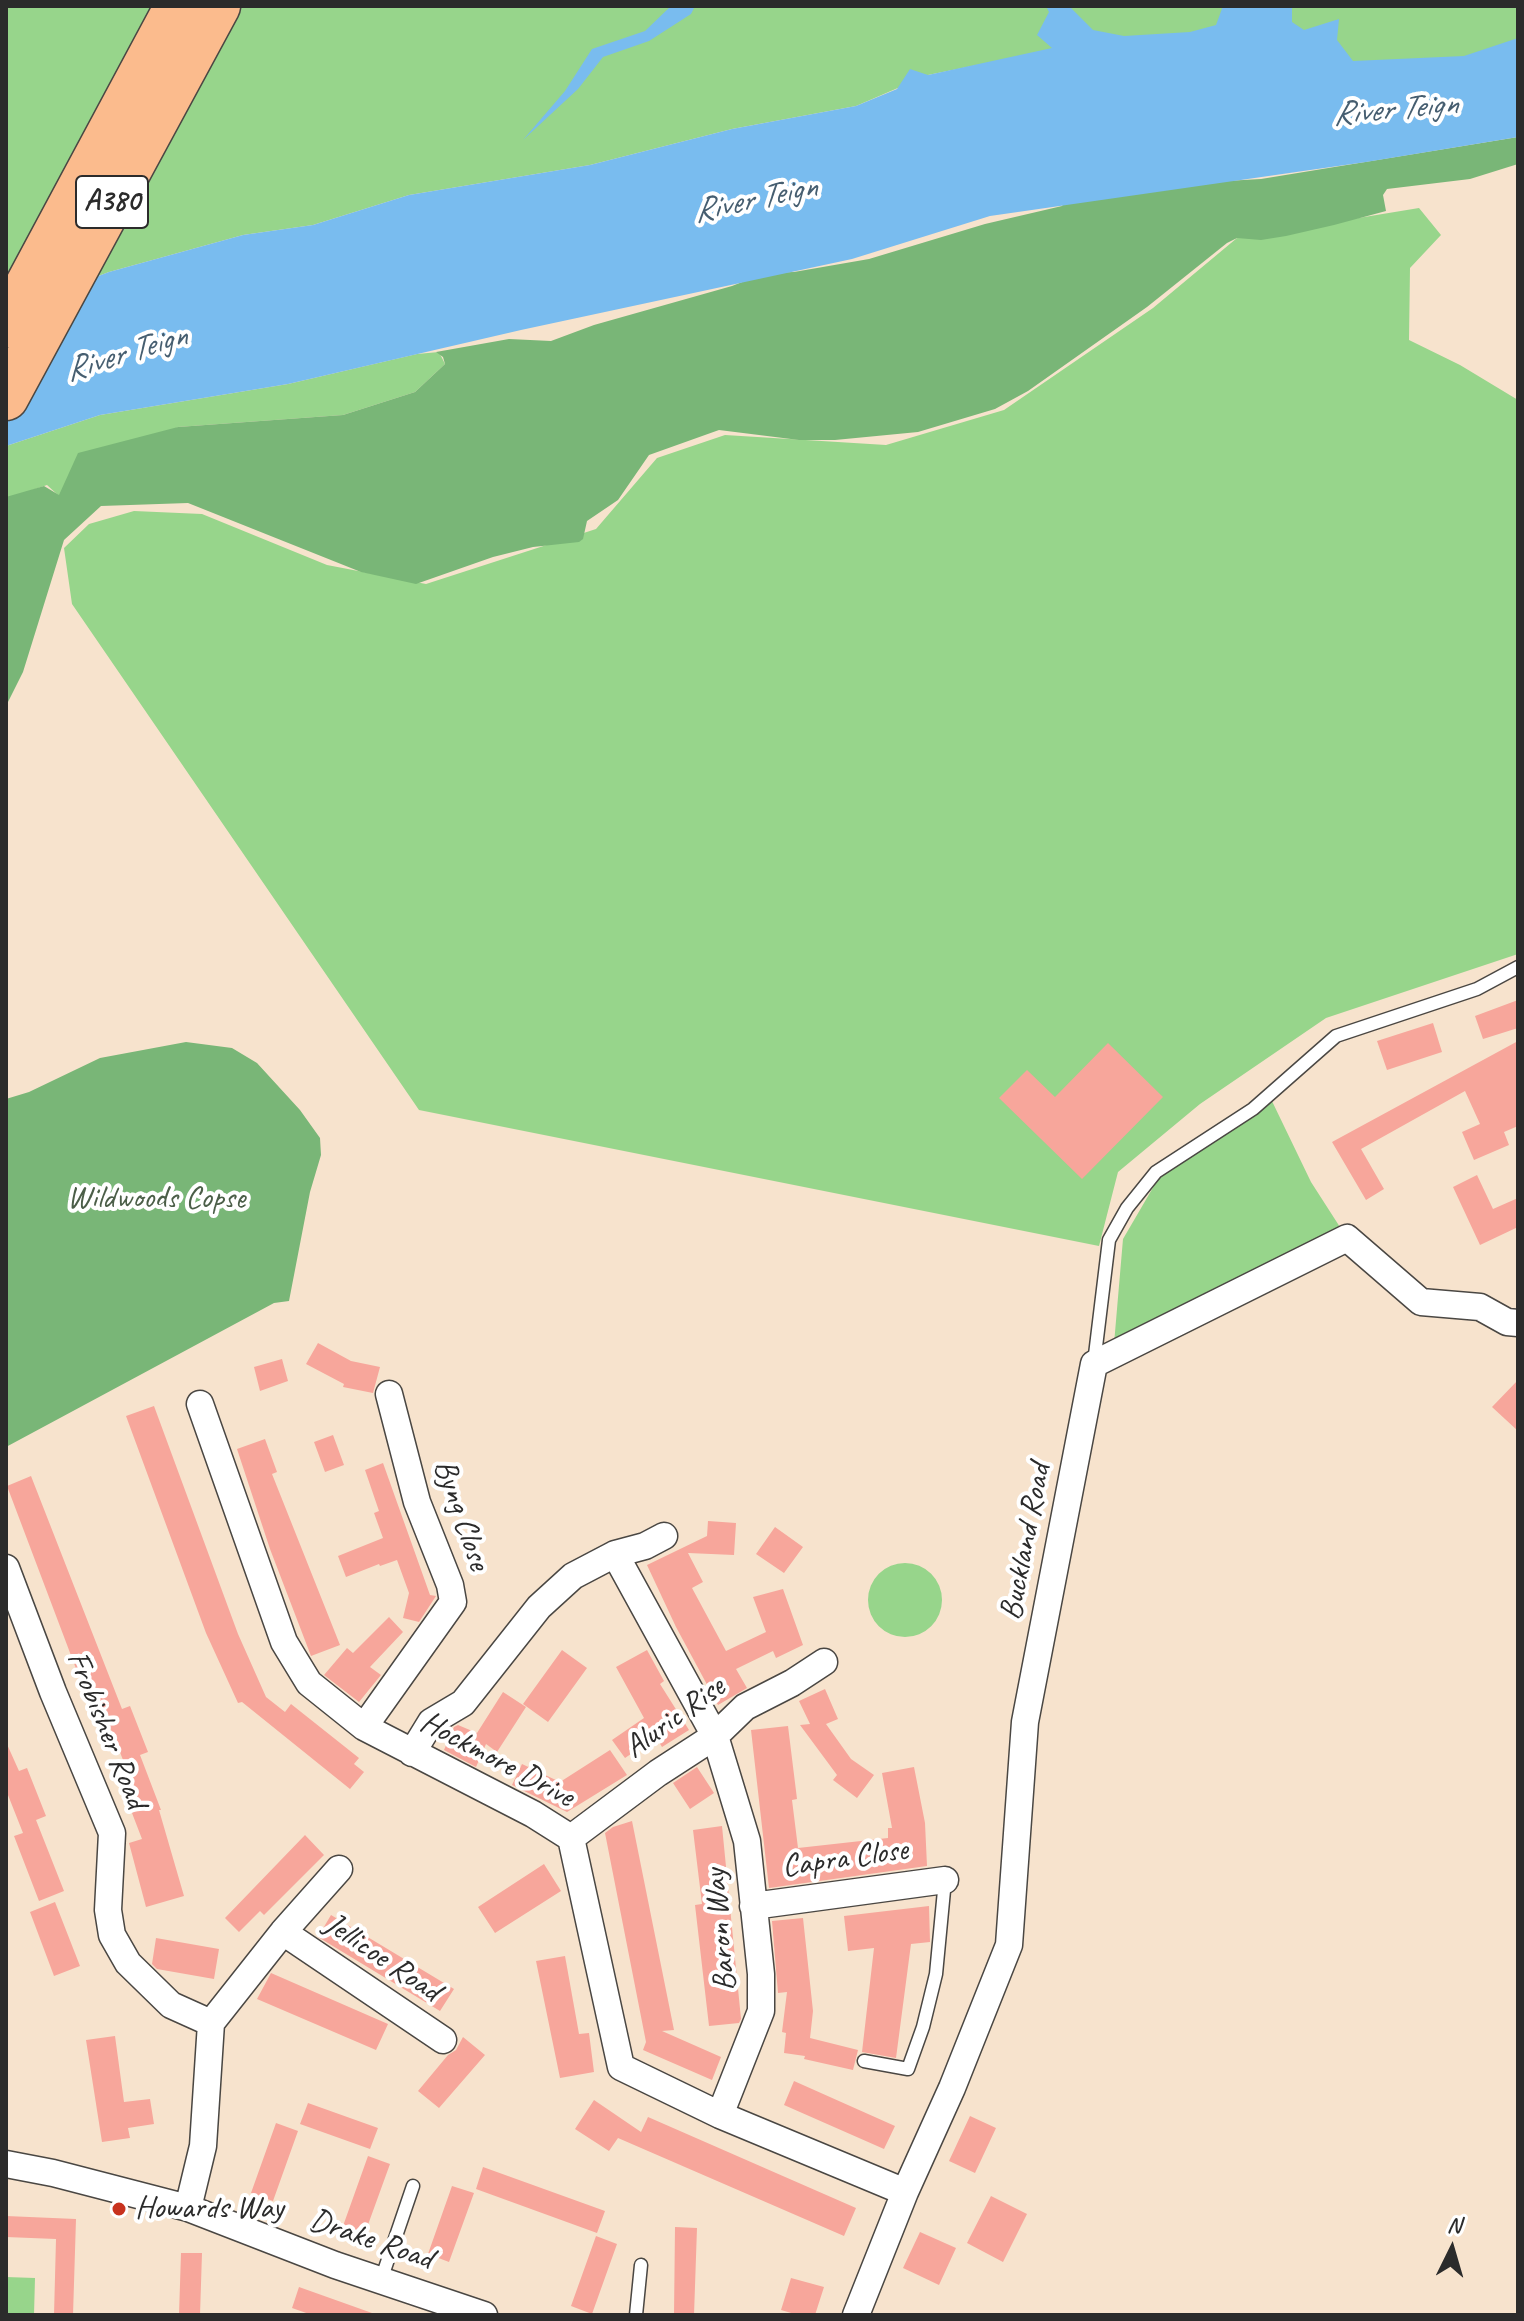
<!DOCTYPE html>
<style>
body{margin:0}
#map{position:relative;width:1524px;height:2321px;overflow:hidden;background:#f7e3cd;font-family:Caveat,sans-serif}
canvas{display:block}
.frame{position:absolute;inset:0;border:8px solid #2b2b2b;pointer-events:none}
.north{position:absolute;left:1412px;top:2209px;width:80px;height:80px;-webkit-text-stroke:6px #fff;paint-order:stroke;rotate:5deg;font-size:22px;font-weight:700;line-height:32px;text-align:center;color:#2b2b2b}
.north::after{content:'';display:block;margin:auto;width:28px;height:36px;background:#2b2b2b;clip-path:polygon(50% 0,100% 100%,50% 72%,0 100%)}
</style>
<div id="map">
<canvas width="1524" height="2321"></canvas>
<div class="frame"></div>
<div class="north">N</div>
</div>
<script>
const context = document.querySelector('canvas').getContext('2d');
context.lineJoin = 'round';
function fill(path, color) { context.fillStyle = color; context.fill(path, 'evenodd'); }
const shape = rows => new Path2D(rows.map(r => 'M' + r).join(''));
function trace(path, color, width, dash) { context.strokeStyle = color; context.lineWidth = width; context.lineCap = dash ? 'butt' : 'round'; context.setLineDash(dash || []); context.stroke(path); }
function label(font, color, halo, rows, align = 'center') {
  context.font = font + ' Caveat,sans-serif'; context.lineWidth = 8; context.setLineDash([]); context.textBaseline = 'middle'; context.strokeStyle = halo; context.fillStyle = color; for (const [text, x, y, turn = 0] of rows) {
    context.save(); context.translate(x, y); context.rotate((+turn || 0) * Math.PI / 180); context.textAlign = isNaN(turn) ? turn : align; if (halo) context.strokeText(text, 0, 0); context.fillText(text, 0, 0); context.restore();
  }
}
const green = shape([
 [6,6,1518,6,1518,63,1007,59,928,75,856,106,732,129,590,165,409,195,313,225,243,235,109,272,6,311],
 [1419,208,1441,235,1410,268,1409,340,1460,365,1518,400,1518,954,1326,1018,1200,1104,1118,1172,1099,1246,419,1110,72,604,64,548,89,524,134,511,202,514,327,565,426,584,596,529,657,458,725,435,886,445,1004,410,1153,308,1237,238],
 [439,352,445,364,415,392,343,415,178,427,59,496,47,485,6,499,6,446,100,415,288,384,417,354],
 [1270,1097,1311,1182,1347,1238,1114,1344,1123,1239,1158,1179],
 '868 1600a37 37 0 1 1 74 0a37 37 0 1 1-74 0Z',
 [6,2277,35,2278,34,2315,6,2315]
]);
const forest = shape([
 [1518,137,1518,164,1470,179,1387,189,1383,195,1386,211,1334,225,1286,236,1261,240,1237,238,1227,243,1147,307,1028,391,995,409,918,432,835,440,799,440,719,430,649,455,618,500,587,521,583,539,579,542,533,547,493,557,416,584,361,572,188,503,101,506,64,540,23,672,6,706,6,497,44,486,59,495,78,453,178,427,343,415,415,392,445,364,443,357,436,352,509,339,551,341,594,325,732,286,765,273,794,272,869,259,985,224,1062,206,1064,203,1191,183,1261,179],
 [186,1042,232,1048,257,1063,300,1110,320,1138,321,1155,310,1192,289,1301,274,1303,6,1447,6,1099,29,1092,100,1058]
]);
const water = shape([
 [671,6,695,6,691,14,649,41,603,57,578,89,523,140,565,91,592,49,645,31],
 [1046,6,1069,6,1093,30,1124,36,1190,32,1216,25,1223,6,1292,6,1292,22,1304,30,1339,19,1337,40,1353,61,1464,56,1518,38,1518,137,1366,162,990,216,852,259,521,330,288,384,100,415,6,446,6,311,109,272,243,235,313,225,409,195,590,165,732,129,856,106,897,89,910,69,928,75,1052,48,1037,35,1049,12]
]);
const building = shape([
 [1518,1000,1518,1028,1483,1039,1475,1016],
 [1433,1023,1442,1052,1387,1070,1377,1041],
 [1518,1041,1518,1126,1504,1132,1509,1145,1474,1160,1462,1132,1480,1124,1465,1091,1361,1149,1384,1189,1366,1200,1332,1142],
 [1108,1043,1163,1097,1082,1179,999,1098,1027,1070,1055,1097],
 [1477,1175,1493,1209,1518,1198,1518,1227,1480,1245,1453,1187],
 [318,1343,351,1361,380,1367,373,1393,343,1387,344,1384,306,1364],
 [282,1359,288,1381,260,1391,254,1367],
 [1518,1380,1518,1431,1492,1407],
 [154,1406,238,1634,266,1697,285,1712,291,1704,359,1758,354,1764,364,1772,350,1789,242,1702,238,1703,206,1633,126,1416],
 [333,1435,344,1465,325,1472,314,1442],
 [265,1439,277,1472,272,1474,340,1645,311,1656,270,1549,237,1449],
 [383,1463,430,1595,436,1596,419,1622,403,1618,409,1593,397,1560,380,1566,379,1564,346,1577,338,1556,383,1538,374,1513,379,1511,365,1470],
 [31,1476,122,1709,130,1706,148,1752,140,1755,161,1810,159,1810,184,1896,146,1907,129,1843,142,1839,117,1774,127,1770,102,1707,92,1711,7,1486],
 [708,1521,736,1523,734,1555,688,1553,703,1582,692,1588,726,1651,766,1632,753,1597,783,1589,803,1645,776,1658,773,1651,736,1669,747,1688,718,1705,676,1627,647,1565,707,1536],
 [775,1527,803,1547,784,1573,756,1554],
 [389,1617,403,1632,370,1667,381,1675,359,1702,324,1675,347,1648,353,1653],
 [562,1650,587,1668,548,1722,523,1704],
 [647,1650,664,1681,660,1684,689,1730,662,1747,656,1737,625,1758,612,1740,644,1718,616,1667],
 [825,1689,838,1719,826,1724,851,1759,874,1775,857,1798,833,1780,837,1775,800,1725,810,1724,799,1701],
 [503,1692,526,1707,497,1752,486,1744,476,1767,444,1750,454,1727,458,1725,477,1733],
 [788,1726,797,1799,792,1800,798,1848,888,1838,888,1828,892,1828,882,1773,914,1767,925,1823,927,1866,769,1888,751,1730],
 [6,1742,19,1771,27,1768,46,1816,36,1820,64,1891,39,1901,14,1836,23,1833,6,1790],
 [610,1750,627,1775,567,1812,512,1785,522,1764,560,1782],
 [697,1767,714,1793,690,1809,673,1783],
 [632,1821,674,2030,662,2031,721,2057,712,2080,643,2050,646,2042,605,1833,613,1827],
 [722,1826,741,2019,739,2023,709,2026,695,1905,702,1904,693,1830],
 [305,1835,324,1855,264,1915,260,1911,239,1932,225,1918],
 [544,1864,561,1891,495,1933,478,1907],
 [55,1902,80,1966,54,1976,30,1912],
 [929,1906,930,1942,911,1944,896,2058,862,2052,874,1948,848,1951,844,1916],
 [331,1915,454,1989,440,2011,318,1937],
 [803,1918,813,2011,810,2038,858,2050,853,2070,804,2059,805,2056,784,2053,786,2033,782,2032,787,1992,778,1993,772,1921],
 [156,1938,219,1949,214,1979,157,1969,152,1964],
 [565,1956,579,2034,589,2033,594,2072,560,2078,536,1961],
 [271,1973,388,2024,376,2050,257,1999],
 [115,2036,124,2102,150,2099,154,2124,128,2128,130,2138,102,2142,86,2040],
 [463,2037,485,2055,439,2108,418,2091,448,2055,456,2050],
 [794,2081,895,2126,884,2149,784,2105],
 [594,2100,641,2132,648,2117,856,2208,844,2236,618,2138,609,2151,575,2129],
 [308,2103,378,2128,370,2149,300,2124],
 [970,2116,996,2128,975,2173,949,2161],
 [276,2123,298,2131,273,2201,251,2193],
 [368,2156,390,2164,365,2233,343,2226],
 [483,2167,605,2211,597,2233,476,2189],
 [452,2186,474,2193,449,2262,428,2254],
 [991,2196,1027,2214,1003,2262,967,2243],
 [6,2216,76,2219,73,2315,54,2315,56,2239,6,2237],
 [675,2227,697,2228,694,2315,674,2315],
 [920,2232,956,2248,939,2285,903,2268],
 [596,2236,617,2244,592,2314,571,2306],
 [181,2253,202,2253,200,2315,179,2315],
 [791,2278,824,2287,815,2315,798,2315,781,2310],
 [299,2287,372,2313,372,2315,312,2315,292,2308]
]);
const service = shape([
 [1094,1363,1109,1240,1127,1208,1156,1172,1253,1109,1336,1036,1477,989,1518,967],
 [864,2061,908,2069,923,2027,936,1974,945,1880],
 [381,2280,413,2186],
 [636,2315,641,2265]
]);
const minor = shape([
 [200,1404,284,1642,309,1683,364,1727,533,1814,571,1838,621,2067,720,2115,905,2192],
 [615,1554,715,1736,747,1841,761,1974,761,2011,720,2115],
 [6,1568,53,1692,112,1833,108,1910,112,1935,128,1963,171,2005,211,2023,203,2146,188,2208],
 [364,1727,453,1602,450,1585,417,1502,389,1394],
 [412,1753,431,1722,463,1703,539,1607,573,1576,615,1554,645,1546,664,1536],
 [571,1838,658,1773,715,1736,745,1707,792,1683,824,1662],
 [753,1906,945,1880],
 [283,1932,443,2040],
 [211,2023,283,1932,339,1869],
 [6,2164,53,2173,188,2208,335,2265,484,2315],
 [856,2315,905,2192,952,2088,1009,1945,1025,1722,1094,1364,1347,1238,1421,1302,1480,1307,1507,1322,1518,1323]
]);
const trunk = shape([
 [6,325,177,6],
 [6,398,218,6]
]);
const markers = [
 [119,2209,8,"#c8321e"]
];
const shields = [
 [112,202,72]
];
const shieldNames = [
 ["A380",112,202]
];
const parkNames = [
 ["Wildwoods Copse",156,1199]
];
const streetNames = [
 ["Byng Close",461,1515,71],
 ["Buckland Road",1026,1542,-79],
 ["Aluric Rise",675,1718,-36],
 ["Frobisher Road",106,1730,68],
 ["Hockmore Drive",497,1760,28],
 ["Capra Close",845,1859,-8],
 ["Baron Way",721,1930,-95],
 ["Jellicoe Road",382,1958,34],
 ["Drake Road",371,2240,19]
];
const poiNames = [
 ["Howards Way",135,2209]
];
const waterNames = [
 ["River Teign",1395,110,-5],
 ["River Teign",755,200,-12],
 ["River Teign",126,354,-17]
];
fill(green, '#97d58b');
fill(forest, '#79b677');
fill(water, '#79bcef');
fill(building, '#f7a69b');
trace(service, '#4a4743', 15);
trace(minor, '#4a4743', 29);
trace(trunk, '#4a4743', 47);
trace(service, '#fff', 12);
trace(minor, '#fff', 26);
trace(trunk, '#fbbb8d', 44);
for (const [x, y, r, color] of markers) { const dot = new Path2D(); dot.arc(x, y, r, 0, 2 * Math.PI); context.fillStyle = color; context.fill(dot); trace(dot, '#fff', 3); }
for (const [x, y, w] of shields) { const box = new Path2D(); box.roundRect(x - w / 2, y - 26, w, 52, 6); context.fillStyle = '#fff'; context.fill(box); trace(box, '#2b2b2b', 2); }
label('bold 30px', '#2b2b2b', null, shieldNames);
label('32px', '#4b5e48', '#fff', parkNames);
label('32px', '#2b2b2b', '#fff', streetNames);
label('32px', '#2b2b2b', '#fff', poiNames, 'left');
label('italic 34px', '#465e70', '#fff', waterNames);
</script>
